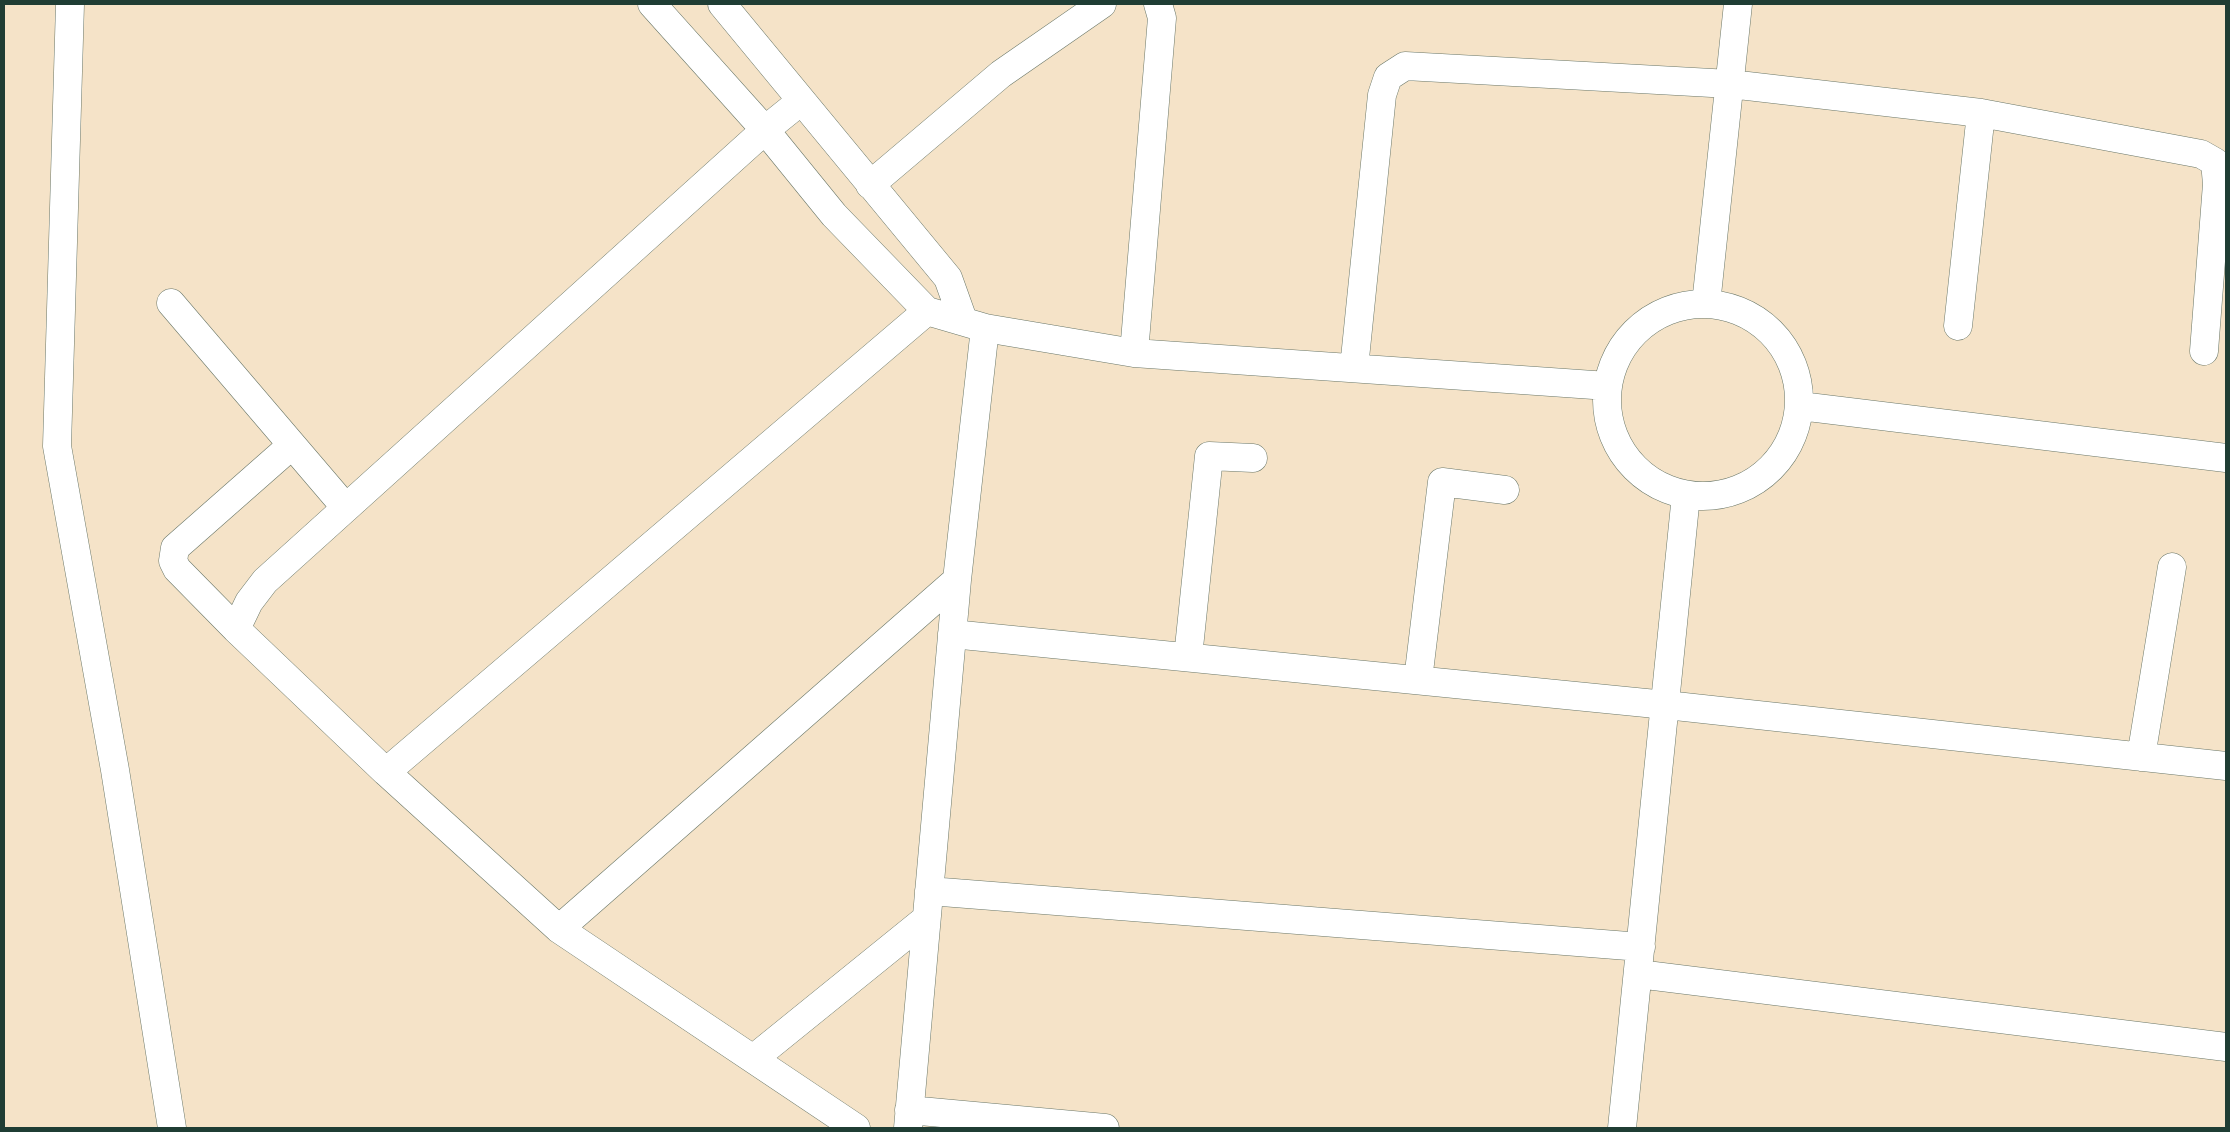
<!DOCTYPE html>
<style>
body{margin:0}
#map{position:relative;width:2230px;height:1132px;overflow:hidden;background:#f5e3c8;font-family:Delius,sans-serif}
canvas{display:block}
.frame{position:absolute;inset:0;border:5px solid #1f3d34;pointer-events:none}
</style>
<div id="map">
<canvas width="2230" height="1132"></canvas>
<div class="frame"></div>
</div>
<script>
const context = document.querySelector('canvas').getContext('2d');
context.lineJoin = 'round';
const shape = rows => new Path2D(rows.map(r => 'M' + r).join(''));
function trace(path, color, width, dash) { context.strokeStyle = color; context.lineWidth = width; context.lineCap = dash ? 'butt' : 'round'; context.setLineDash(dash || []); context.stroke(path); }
const street = shape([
 [70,4,57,446,115,770,172,1128],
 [652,4,765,130,834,215,927,311,985,328,1134,353,1608,386],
 [722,4,948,278,963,320],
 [801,101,765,130,265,581,249,602,236,629,386,772,559,929,856,1128],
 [870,185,1001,74,1102,4],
 [171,303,346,508],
 [1706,304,1738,4],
 '1607 400a96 96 0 1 1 192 0a96 96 0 1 1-192 0Z',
 [1958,326,1981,113],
 [1134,353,1162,18,1158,4],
 [1354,368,1382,95,1388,77,1405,66,1730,84,1981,113,2201,154,2215,162,2217,184,2204,351],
 [1800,406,2226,458],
 [236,629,177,569,173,561,175,548,292,445],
 [952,634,1666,705,2226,766],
 [1188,657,1209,456,1253,458],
 [1418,680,1442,482,1505,490],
 [2141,757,2172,567],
 [386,772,927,311],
 [929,891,1641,947],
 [559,929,957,580],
 [1638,974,2226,1047],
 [753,1059,926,919],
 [909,1110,1105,1128],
 [908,1128,957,580,985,328],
 [1622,1128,1686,495]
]);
trace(street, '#6a7768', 29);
trace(street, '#fff', 28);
</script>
